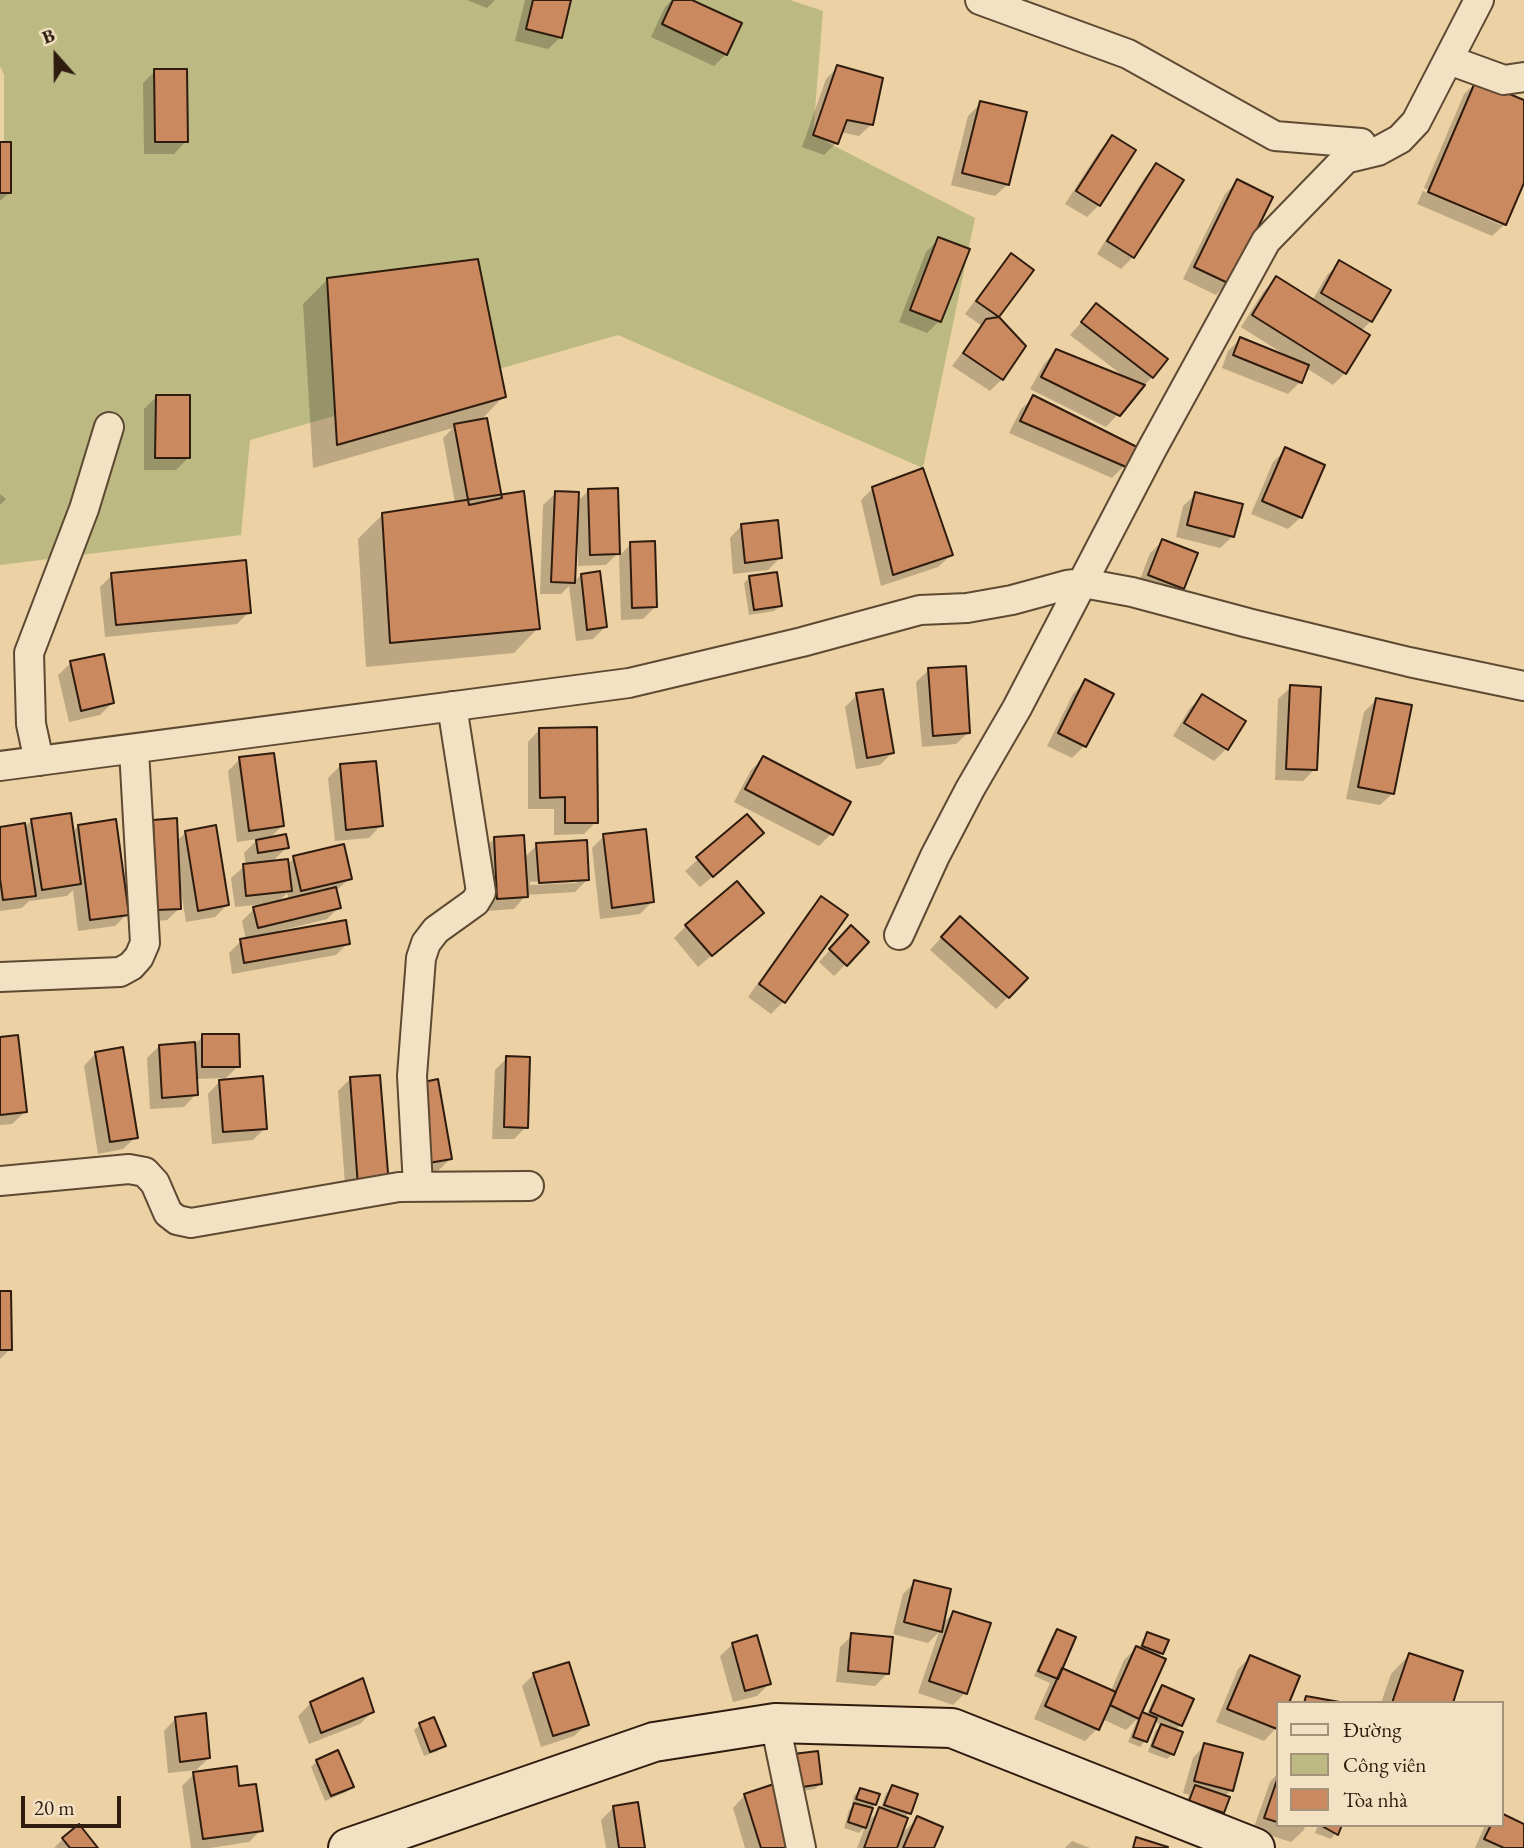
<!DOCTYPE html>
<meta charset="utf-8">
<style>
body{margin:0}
#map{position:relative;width:1524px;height:1848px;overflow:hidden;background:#ebd1a3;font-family:"EB Garamond",serif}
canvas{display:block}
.legend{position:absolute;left:1276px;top:1701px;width:228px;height:126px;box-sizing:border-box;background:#f2e1c3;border:2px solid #a4927b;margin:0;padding:9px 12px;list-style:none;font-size:21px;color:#2f1c0e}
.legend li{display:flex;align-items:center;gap:14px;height:35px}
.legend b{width:35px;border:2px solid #a4927b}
.north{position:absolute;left:21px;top:21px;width:70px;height:70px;-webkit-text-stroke:5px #f2e1c3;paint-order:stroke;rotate:339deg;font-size:19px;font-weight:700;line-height:28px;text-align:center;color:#2f1c0e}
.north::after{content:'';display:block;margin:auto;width:24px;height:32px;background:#2f1c0e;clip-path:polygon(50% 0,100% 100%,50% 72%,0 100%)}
.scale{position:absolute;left:21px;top:1796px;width:100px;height:32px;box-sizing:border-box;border:4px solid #2f1c0e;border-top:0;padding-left:9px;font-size:21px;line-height:24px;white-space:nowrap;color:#2f1c0e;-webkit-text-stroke:5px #f2e1c3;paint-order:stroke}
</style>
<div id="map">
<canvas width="1524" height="1848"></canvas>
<ul class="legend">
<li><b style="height:9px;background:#f2e1c3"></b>Đường</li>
<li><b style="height:19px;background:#bcba82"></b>Công viên</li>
<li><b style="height:19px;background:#ca895e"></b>Tòa nhà</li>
</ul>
<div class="north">B</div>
<div class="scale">20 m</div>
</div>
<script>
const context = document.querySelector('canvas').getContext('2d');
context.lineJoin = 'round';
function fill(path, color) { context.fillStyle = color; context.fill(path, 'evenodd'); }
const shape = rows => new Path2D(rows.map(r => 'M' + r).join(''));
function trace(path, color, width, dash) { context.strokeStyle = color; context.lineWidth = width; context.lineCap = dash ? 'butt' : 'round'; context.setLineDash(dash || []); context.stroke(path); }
const green = shape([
 [0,0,790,0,823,11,813,135,975,218,923,468,618,335,250,440,241,535,0,565,0,162,4,159,4,75,0,66]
]);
const shadow = shape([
 [467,0,495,0,487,8],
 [525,0,570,0,561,37,548,49,515,41],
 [672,0,688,0,726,54,714,66,651,37,665,7],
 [838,67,872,124,859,136,840,132,836,143,824,155,802,147,826,79],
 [155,71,186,141,174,154,144,154,143,83],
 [1477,82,1524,102,1524,179,1505,224,1492,236,1417,204,1423,191,1501,225,1501,221,1424,188,1464,94],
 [981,103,1008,184,995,196,951,185,968,116],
 [1112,137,1099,205,1087,217,1065,204,1100,150],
 [0,144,10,192,0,201],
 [1157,165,1133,257,1121,269,1097,254,1145,177],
 [1238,181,1228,283,1216,295,1183,279,1225,194],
 [939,239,939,321,927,333,899,322,926,252],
 [1011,255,1031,271,997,317,1002,379,990,391,952,366,982,326,965,314,999,268],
 [1340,263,1371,321,1361,331,1345,373,1333,385,1306,368,1300,382,1288,394,1222,368,1228,351,1240,339,1284,357,1285,355,1241,327,1264,291,1276,279,1312,301,1327,275],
 [328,279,504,396,480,421,538,628,514,653,366,667,358,539,382,515,455,503,443,438,453,428,313,468,303,304],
 [1096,306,1152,377,1106,427,1030,389,1044,364,1056,351,1126,378,1070,335],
 [157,396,188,458,176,470,144,470,144,409],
 [1034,397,1140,450,1112,478,1009,433,1021,409],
 [1285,450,1301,517,1288,529,1251,514,1273,462],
 [873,488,951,555,938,567,881,586,861,500],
 [588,491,618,553,606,565,578,566,578,545,575,545,573,583,581,575,605,627,593,639,576,641,569,586,561,594,540,594,543,505,556,493,577,502],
 [0,494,6,499,0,505],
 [1196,494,1233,536,1220,548,1176,537,1183,506],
 [742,525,780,558,768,570,733,574,730,538],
 [1163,541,1183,588,1171,601,1137,588,1150,553],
 [631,544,655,607,643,619,621,620,619,556],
 [112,575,249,612,237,624,105,637,100,587],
 [750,577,780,606,774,611,749,615,744,583],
 [71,663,113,702,100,715,69,722,58,675],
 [929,670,969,732,956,744,922,747,916,682],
 [1085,682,1084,746,1072,758,1047,746,1073,694],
 [1291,687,1315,769,1303,781,1275,780,1278,699],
 [857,695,892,753,880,765,856,769,845,707],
 [1203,696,1226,749,1214,761,1173,736,1190,708],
 [1376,700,1393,793,1380,805,1346,799,1364,712],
 [540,729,596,822,584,834,554,835,554,809,528,809,528,742],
 [763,758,849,803,831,834,819,846,734,802,751,770],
 [240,759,282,826,269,839,287,847,272,862,287,865,294,858,351,878,335,891,339,907,327,919,279,931,279,934,348,943,336,955,232,974,229,953,241,941,246,940,242,921,254,909,264,906,263,904,235,907,231,878,246,865,244,853,258,839,237,842,228,771],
 [287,893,289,900,277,903],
 [340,766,381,825,369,838,335,841,328,778],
 [747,816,750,845,700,887,685,871],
 [32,820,72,833,78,826,127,914,115,926,78,931,73,890,67,896,30,901,30,900,22,908,0,911,0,829,24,828],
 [153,822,176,842,186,832,227,905,215,917,186,922,181,891,179,891,180,908,167,920,146,922,141,834],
 [604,836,652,902,640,914,600,919,592,848],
 [494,839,524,858,537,845,587,880,575,892,526,895,514,909,486,911,482,851],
 [577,879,577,883,530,885,530,882],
 [822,899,784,1001,771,1014,748,997,809,911],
 [762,913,698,967,674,938,686,926],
 [948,930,1008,997,996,1009,930,950],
 [839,940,846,964,834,976,819,962],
 [203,1036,238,1066,223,1081,265,1128,253,1140,212,1144,208,1094,223,1078,195,1079,196,1094,184,1107,150,1109,147,1058,159,1046,195,1044],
 [0,1039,25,1112,12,1124,0,1125],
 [96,1053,136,1137,123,1149,98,1154,84,1066],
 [507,1058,526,1127,514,1139,492,1139,495,1070],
 [350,1079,387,1184,346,1198,338,1091],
 [411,1086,450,1159,438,1171,411,1175,398,1098],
 [0,1293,10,1349,0,1359],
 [915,1582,941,1625,953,1613,965,1693,953,1705,918,1693,939,1632,928,1643,893,1634,903,1594],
 [1058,1631,1060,1669,1111,1691,1124,1660,1136,1648,1139,1649,1142,1640,1148,1634,1162,1653,1157,1657,1140,1713,1146,1716,1157,1692,1162,1687,1180,1725,1175,1731,1172,1754,1167,1759,1148,1752,1155,1731,1162,1725,1154,1721,1145,1741,1140,1747,1128,1742,1138,1718,1126,1730,1102,1719,1097,1729,1085,1741,1034,1719,1050,1683,1034,1676,1052,1636],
 [852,1635,888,1673,875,1686,836,1682,840,1647],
 [733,1644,769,1684,757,1696,733,1702,720,1656],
 [1409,1655,1451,1703,1381,1703,1391,1674],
 [1250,1657,1277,1703,1277,1727,1264,1741,1216,1722,1238,1669],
 [534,1674,587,1724,574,1736,541,1747,522,1686],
 [311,1703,372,1712,360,1724,309,1744,298,1716],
 [176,1718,209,1758,196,1770,168,1773,164,1731],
 [420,1725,443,1745,438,1751,424,1756,414,1730],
 [1205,1745,1231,1790,1224,1797,1223,1812,1217,1818,1185,1807,1189,1795,1183,1793,1193,1758],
 [317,1761,352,1787,346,1792,325,1801,311,1767],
 [780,1762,820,1784,815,1789,784,1794],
 [194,1774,238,1788,261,1830,249,1842,210,1848,191,1848,182,1786],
 [1277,1774,1277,1825,1305,1825,1304,1830,1291,1842,1253,1830,1270,1782],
 [892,1787,909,1813,904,1818,900,1835,918,1818,932,1848,857,1848,865,1827,859,1833,844,1828,849,1810,854,1805,852,1805,854,1795,860,1790,875,1804,870,1809,867,1822,880,1810,886,1793],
 [745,1795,814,1848,745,1848,733,1808],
 [614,1807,643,1848,606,1848,601,1820],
 [1318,1825,1341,1825,1331,1839,1315,1833],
 [1485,1825,1524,1826,1524,1848,1475,1848],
 [79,1827,95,1848,54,1848,63,1839],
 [1072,1841,1090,1848,1065,1848]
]);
const building = shape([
 [533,0,571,0,562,38,526,29,533,0],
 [673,0,692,0,742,23,727,55,662,24,673,0],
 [837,65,883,78,873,125,847,120,838,144,813,135,837,65],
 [154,69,187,69,188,142,155,142,154,69],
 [1476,80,1524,100,1524,183,1506,225,1428,192,1476,80],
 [980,101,1027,112,1009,185,962,173,980,101],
 [1112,135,1136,150,1100,206,1076,191,1112,135],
 [0,142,11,142,11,193,0,193,0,142],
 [1156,163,1184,180,1134,258,1107,241,1156,163],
 [1237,179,1273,197,1230,284,1194,267,1237,179],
 [938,237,970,249,941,322,910,310,938,237],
 [1011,253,1034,270,999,317,976,301,1011,253],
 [478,259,506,397,337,445,327,278,478,259],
 [1339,260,1391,290,1372,322,1321,293,1339,260],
 [1276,276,1370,335,1346,374,1252,315,1276,276],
 [1096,303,1168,359,1153,378,1081,322,1096,303],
 [999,317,1026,346,1003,380,963,353,986,319,999,317],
 [1240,337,1309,365,1302,383,1233,355,1240,337],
 [1056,349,1145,385,1120,416,1041,377,1056,349],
 [156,395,190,395,190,458,155,458,156,395],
 [1033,395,1143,450,1126,467,1020,421,1033,395],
 [487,418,502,498,469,505,454,424,487,418],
 [1285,447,1325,465,1302,518,1262,501,1285,447],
 [923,468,953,555,893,575,872,487,923,468],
 [618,488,620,554,590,555,588,489,618,488],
 [524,491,540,629,390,643,382,513,524,491],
 [555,491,579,492,575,583,551,582,555,491],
 [1195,492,1243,504,1234,537,1187,525,1195,492],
 [778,520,782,558,745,563,741,524,778,520],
 [1162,539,1198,553,1184,589,1148,575,1162,539],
 [655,541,657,607,632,608,630,542,655,541],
 [246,560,251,613,116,625,111,573,246,560],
 [600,571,607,627,587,630,581,574,600,571],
 [777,572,782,606,754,610,749,576,777,572],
 [104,654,114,703,81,711,70,661,104,654],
 [966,666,970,733,933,736,928,668,966,666],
 [1085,679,1114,694,1086,747,1058,733,1085,679],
 [1290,685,1321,687,1317,770,1286,769,1290,685],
 [883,689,894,753,867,758,856,693,883,689],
 [1202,694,1246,721,1228,750,1184,723,1202,694],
 [1376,698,1412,705,1394,794,1358,787,1376,698],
 [597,727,598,823,565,823,565,797,540,798,539,728,597,727],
 [274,753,284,826,249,831,239,757,274,753],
 [763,756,851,802,833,835,745,789,763,756],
 [376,761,383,826,346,830,340,764,376,761],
 [71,813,81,884,42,890,31,819,71,813],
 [747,814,764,833,713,877,696,857,747,814],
 [177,818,181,909,157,910,153,820,177,818],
 [116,819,129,915,90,920,78,825,116,819],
 [25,823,36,896,3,900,0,879,0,827,25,823],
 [216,825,229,905,198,911,185,831,216,825],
 [646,829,654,902,612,908,603,834,646,829],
 [286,834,289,848,258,853,256,840,286,834],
 [524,835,528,897,497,899,494,837,524,835],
 [587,840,589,880,539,883,536,843,587,840],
 [344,844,352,879,301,891,293,856,344,844],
 [288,859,292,891,246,896,243,864,288,859],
 [737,881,764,913,712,956,685,925,737,881],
 [336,887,341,908,258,928,253,907,336,887],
 [821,896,848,915,785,1003,759,984,821,896],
 [960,916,1028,978,1009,998,941,937,960,916],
 [346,920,350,944,244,963,240,939,346,920],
 [851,925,869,942,847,966,829,949,851,925],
 [202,1034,239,1034,240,1067,202,1067,202,1034],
 [18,1035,27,1112,0,1115,0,1037,18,1035],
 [195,1042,198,1095,162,1098,159,1045,195,1042],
 [123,1047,138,1138,110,1142,95,1052,123,1047],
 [506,1056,530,1057,528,1128,504,1127,506,1056],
 [380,1075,389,1185,358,1187,350,1077,380,1075],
 [263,1076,267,1129,223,1132,219,1080,263,1076],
 [438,1079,452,1159,423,1164,410,1085,438,1079],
 [0,1291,11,1291,12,1350,0,1350,0,1291],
 [914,1580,951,1589,942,1632,904,1622,914,1580],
 [953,1611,991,1623,967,1694,929,1681,953,1611],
 [1057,1629,1076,1637,1058,1679,1038,1671,1057,1629],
 [1147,1632,1169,1640,1163,1654,1142,1646,1147,1632],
 [851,1633,893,1637,889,1674,848,1671,851,1633],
 [757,1635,771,1684,745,1691,732,1643,757,1635],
 [1136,1646,1166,1659,1139,1719,1110,1705,1136,1646],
 [1409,1653,1463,1671,1453,1703,1392,1703,1409,1653],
 [1250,1655,1300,1676,1289,1703,1277,1703,1277,1729,1227,1709,1250,1655],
 [569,1662,589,1725,553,1736,533,1673,569,1662],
 [1062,1668,1116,1692,1099,1730,1045,1706,1062,1668],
 [363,1678,374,1712,321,1733,310,1702,363,1678],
 [1162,1685,1194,1699,1182,1726,1150,1712,1162,1685],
 [1306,1696,1345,1703,1304,1703,1306,1696],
 [1142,1712,1157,1718,1147,1742,1133,1737,1142,1712],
 [206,1713,210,1758,180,1762,175,1717,206,1713],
 [434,1717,446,1746,430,1752,419,1723,434,1717],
 [1161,1724,1183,1732,1174,1755,1152,1746,1161,1724],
 [1204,1743,1243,1753,1233,1791,1194,1781,1204,1743],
 [338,1750,354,1787,331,1796,316,1760,338,1750],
 [818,1751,822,1784,789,1789,785,1755,818,1751],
 [237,1766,239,1786,256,1784,263,1831,203,1839,193,1772,237,1766],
 [1277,1780,1277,1822,1264,1818,1277,1780],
 [774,1784,794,1848,761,1848,744,1794,774,1784],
 [892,1785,918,1794,911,1814,884,1805,892,1785],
 [1195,1785,1230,1797,1224,1813,1189,1801,1195,1785],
 [860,1788,880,1794,876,1805,856,1799,860,1788],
 [638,1802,645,1848,619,1848,613,1806,638,1802],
 [854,1803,873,1808,866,1828,848,1822,854,1803],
 [879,1807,908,1818,897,1848,864,1848,879,1807],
 [1501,1813,1524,1824,1524,1848,1504,1848,1484,1839,1491,1825,1501,1825,1501,1813],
 [917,1816,943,1827,934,1848,903,1848,917,1816],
 [79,1824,98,1848,70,1848,62,1838,79,1824],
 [1320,1825,1342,1825,1338,1835,1320,1825],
 [1136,1837,1168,1847,1167,1848,1133,1848,1136,1837]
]);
const street = shape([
 [980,0,1128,54,1275,136,1361,143,1349,158,1378,151,1400,139,1416,122,1479,0],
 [1449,60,1504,80,1524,77],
 [39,761,31,724,29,653,84,509,109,427],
 [0,766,629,683,802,642,920,610,967,608,1012,600,1067,585,1083,583,1132,592,1248,623,1409,662,1524,686],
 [899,935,935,856,970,789,1017,708,1152,449,1266,241,1361,143],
 [0,977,120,972,131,966,139,957,145,943,134,750],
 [0,1181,129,1169,145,1172,155,1183,168,1213,177,1220,191,1223,399,1187,529,1186],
 [418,1186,412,1076,421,958,426,943,436,930,475,902,481,892,452,706],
 [775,1723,801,1848]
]);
const secondary = shape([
 [348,1848,654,1742,775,1723,952,1728,1255,1848]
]);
fill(green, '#bcba82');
fill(shadow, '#0003');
fill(building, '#ca895e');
trace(building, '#2f1c0e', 2);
trace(street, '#5e4933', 32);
trace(secondary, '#2f1c0e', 42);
trace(street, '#f2e1c3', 28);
trace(secondary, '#f2e1c3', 38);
</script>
